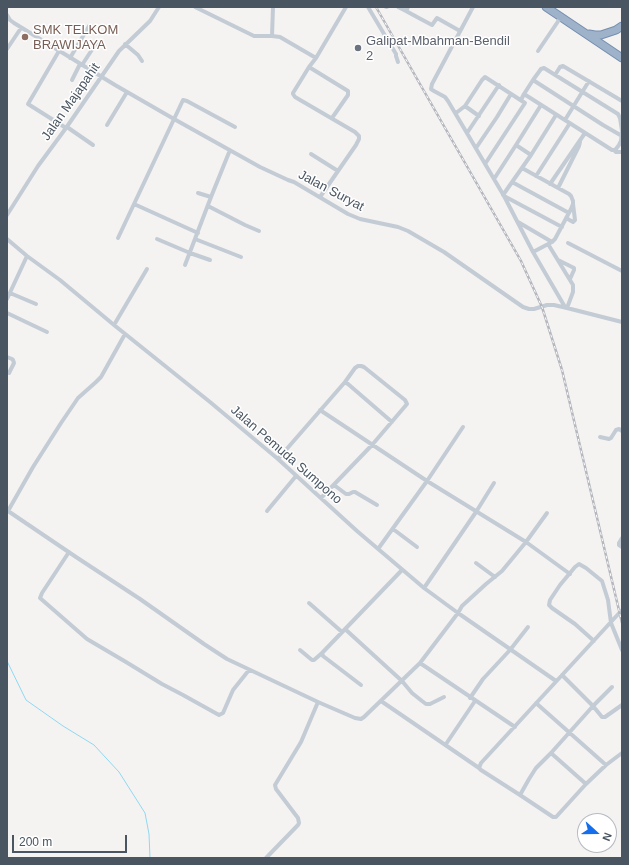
<!DOCTYPE html>
<style>
body{margin:0}
#map{position:relative;width:629px;height:865px;overflow:hidden;background:#f5f2f2;font-family:Helvetica,sans-serif}
canvas{display:block}
.frame{position:absolute;inset:0;border:8px solid #495561;pointer-events:none}
.north{position:absolute;left:577px;top:813px;width:40px;height:40px;box-sizing:border-box;background:#fff;border:1px solid #b6bbc0;border-radius:50%;rotate:111deg;font-size:11px;font-weight:700;line-height:16px;text-align:center;color:#495561}
.north::after{content:'';display:block;margin:auto;width:14px;height:18px;background:#156eec;clip-path:polygon(50% 0,100% 100%,50% 72%,0 100%)}
.scale{position:absolute;left:12px;top:835px;width:115px;height:18px;box-sizing:border-box;border:2px solid #495561;border-top:0;padding-left:5px;font-size:12px;line-height:14px;white-space:nowrap;color:#495561;-webkit-text-stroke:3px #fff;paint-order:stroke}
</style>
<div id="map">
<canvas width="629" height="865"></canvas>
<div class="frame"></div>
<div class="north">N</div>
<div class="scale">200 m</div>
</div>
<script>
const context = document.querySelector('canvas').getContext('2d');
context.lineJoin = 'round';
const shape = rows => new Path2D(rows.map(r => 'M' + r).join(''));
function trace(path, color, width, dash) { context.strokeStyle = color; context.lineWidth = width; context.lineCap = dash ? 'butt' : 'round'; context.setLineDash(dash || []); context.stroke(path); }
function label(font, color, halo, rows, align = 'center') {
  context.font = font + ' Helvetica,sans-serif'; context.lineWidth = 3; context.setLineDash([]); context.textBaseline = 'middle'; context.strokeStyle = halo; context.fillStyle = color; for (const [text, x, y, turn = 0] of rows) {
    context.save(); context.translate(x, y); context.rotate((+turn || 0) * Math.PI / 180); context.textAlign = isNaN(turn) ? turn : align; if (halo) context.strokeText(text, 0, 0); context.fillText(text, 0, 0); context.restore();
  }
}
const stream = shape([
 [7,661,26,700,63,726,94,745,119,772,145,813,149,834,150,858]
]);
const minor = shape([
 [195,7,254,36,272,36,280,37,316,58],
 [368,7,396,54,396,56,398,62],
 [386,7,387,7],
 [398,7,406,11,408,7],
 [473,7,432,84,431,89,434,91,445,97,448,101,504,196,533,252,565,307],
 [406,11,417,17,432,25,437,18,460,31],
 [7,15,10,20,14,23,115,85,174,119,260,167,288,180,294,182,348,214,360,219,398,227,408,231,444,252,523,307,529,309,534,309,547,305,554,305,567,308,622,322],
 [272,36,273,7],
 [125,44,138,55,142,61],
 [7,49,21,28],
 [59,51,28,104,66,128],
 [538,51,561,17],
 [70,58,89,26],
 [82,65,97,42],
 [309,67,348,91,348,95,332,118],
 [555,75,560,67,563,66,622,101],
 [72,80,80,64],
 [533,80,603,125,622,136],
 [521,100,524,94,533,80,541,69,544,68,618,114,620,118,622,131,621,141,619,145,616,149,614,150,612,150,524,94],
 [465,106,479,116],
 [456,113,465,106,482,80,485,77,525,103,485,164],
 [565,120,589,81],
 [107,125,127,92],
 [67,127,93,145],
 [467,133,499,85],
 [516,145,531,155],
 [476,148,497,117,511,94],
 [614,150,616,152,622,152],
 [311,154,338,171],
 [522,168,569,194,571,196,573,201,573,204,571,209,555,239,552,242,533,252],
 [536,176,570,123],
 [494,179,516,145,541,105],
 [512,182,569,213],
 [550,184,585,133],
 [558,188,579,146,580,142],
 [198,193,211,197],
 [503,195,531,155,556,115],
 [504,196,562,227],
 [320,197,356,145,359,139,359,136,355,132,295,97,293,94,293,93,309,67,316,58,346,7],
 [134,204,198,233],
 [208,206,245,225,259,231],
 [7,215,38,166,66,128,119,51,150,21,159,7],
 [566,218,573,222,575,220,573,204],
 [518,222,552,242],
 [118,238,183,100,187,101,235,127],
 [7,239,27,256,60,280,114,325,210,402,278,459,357,531,424,588,458,613,556,681],
 [157,239,190,253,210,260],
 [195,239,241,257],
 [568,243,622,271],
 [548,244,573,285,573,292,567,308],
 [558,260,574,268,574,270,570,279],
 [185,265,211,197,230,150],
 [10,293,36,304],
 [7,299,27,256],
 [7,313,47,332],
 [114,325,147,269],
 [125,334,101,377,96,382,78,398,61,423,33,467,8,511,76,557,140,599,204,644,227,659,318,702,301,742,275,785,276,789,298,818,299,823,298,825,266,858],
 [7,357,12,359,13,360,14,363,9,373],
 [320,410,427,481,526,542,570,574],
 [600,437,609,439,611,438,616,430,619,429,622,431],
 [278,459,345,382,348,384,392,422],
 [334,485,346,494,349,494,353,492,355,492,377,505],
 [321,498,372,445,407,404,405,400,364,367,361,366,358,366,355,368,345,382],
 [267,511,296,476],
 [393,529,417,547],
 [622,538,619,543,619,545,622,547],
 [378,549,427,481,463,427],
 [69,552,42,593,40,598,87,639,126,662,162,684,183,695,219,715,223,713,233,690,249,670],
 [476,563,495,577],
 [424,588,476,512,494,483],
 [309,603,342,632],
 [345,629,402,681,412,693,422,701,426,704,430,704,444,697],
 [594,641,575,624,552,608,549,605,550,600,560,585,575,567,579,564,586,568,602,581,608,600,611,623,622,650],
 [300,650,312,660,314,660,322,653],
 [420,663,515,727],
 [562,675,593,706,602,717,605,717,622,705],
 [361,685,323,656,322,653,402,570],
 [612,687,593,706,551,753,536,768,529,779,520,795,481,770,479,768,481,763,622,610],
 [470,698,483,679,510,650,528,627],
 [381,701,479,768],
 [318,702,355,718,361,719,364,717,420,663,458,613,462,606,486,584,502,571,526,542,547,513],
 [536,703,606,765],
 [446,744,475,701],
 [551,753,586,784],
 [520,795,553,817,556,817,586,784,606,765,622,753]
]);
const trunk = shape([
 [546,7,622,58],
 [589,34,595,35,601,35,616,30,622,26]
]);
const rail = shape([
 [376,7,521,261,542,307,562,370,622,623]
]);
const markers = [
 [25,37,4,"#8d6e63"],
 [358,48,4,"#6b7280"]
];
const educationNames = [
 ["SMK TELKOM",33,30],
 ["BRAWIJAYA",33,45]
];
const worshipNames = [
 ["Galipat-Mbahman-Bendil",366,41],
 ["2",366,56]
];
const streetNames = [
 ["Jalan Majapahit",71,102,-55],
 ["Jalan Suryat",331,191,28],
 ["Jalan Pemuda Sumpono",286,455,41]
];
trace(stream, '#8dd9f0', 1);
trace(trunk, '#748eae', 9);
trace(minor, '#c3ccd4', 4);
trace(trunk, '#9eb2ca', 7);
trace(rail, '#b4b7bd', 2.5);
trace(rail, '#fff', 1, [3]);
for (const [x, y, r, color] of markers) { const dot = new Path2D(); dot.arc(x, y, r, 0, 2 * Math.PI); context.fillStyle = color; context.fill(dot); trace(dot, '#fff', 1.5); }
label('13px', '#785e54', '#fff', educationNames, 'left');
label('13px', '#5b616d', '#fff', worshipNames, 'left');
label('13px', '#495561', '#fff', streetNames);
</script>
